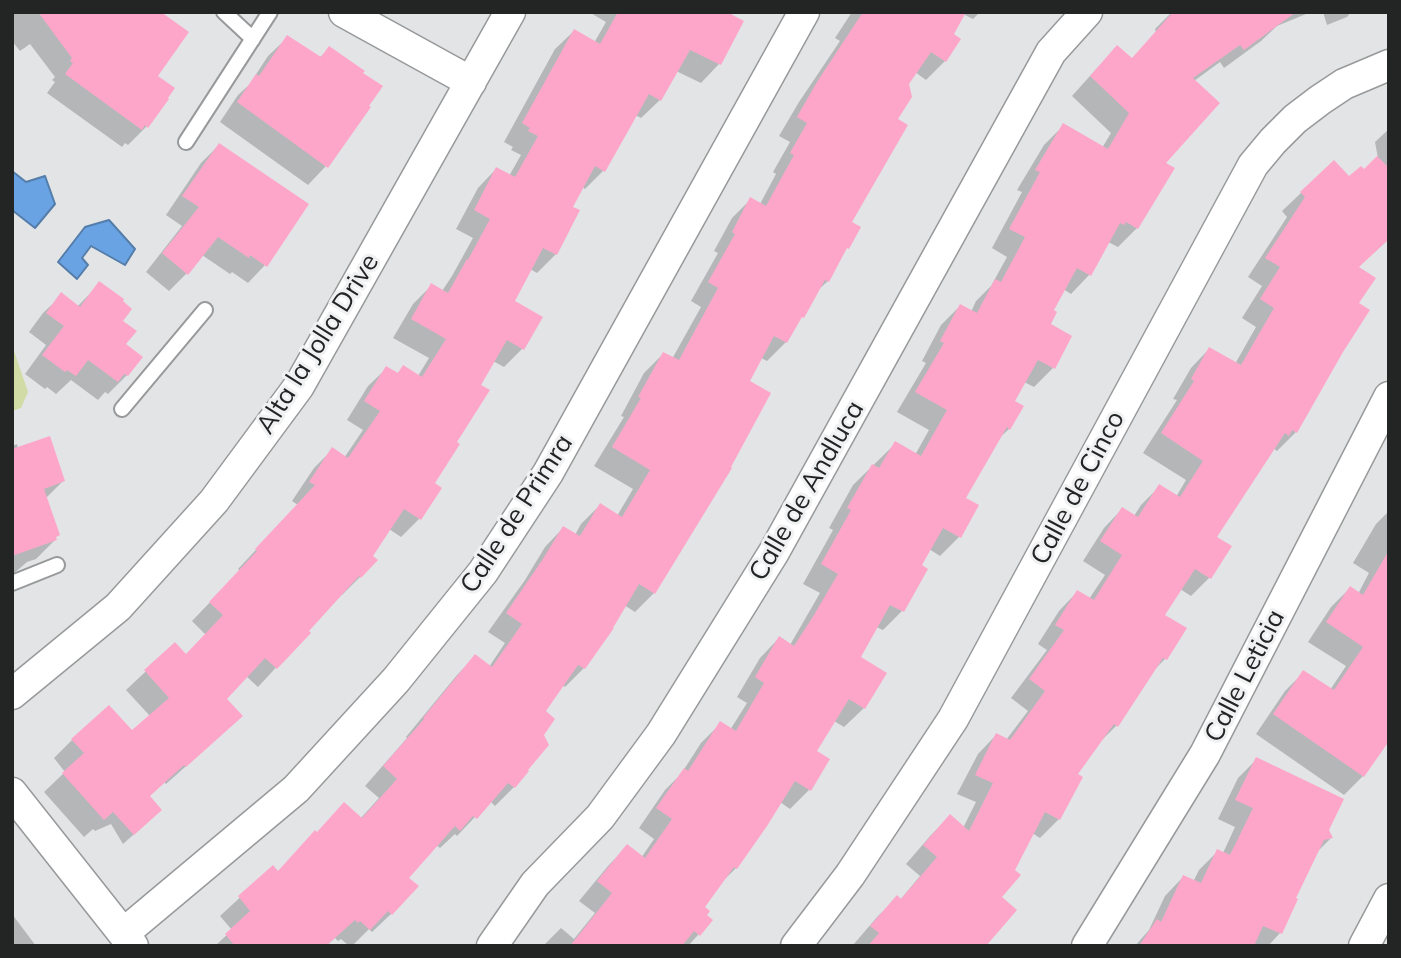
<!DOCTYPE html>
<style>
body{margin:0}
#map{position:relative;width:1401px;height:958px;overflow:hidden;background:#e2e4e5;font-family:Mulish,sans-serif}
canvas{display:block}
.frame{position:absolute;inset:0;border:14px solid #232424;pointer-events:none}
</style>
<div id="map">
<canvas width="1401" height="958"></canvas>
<div class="frame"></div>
</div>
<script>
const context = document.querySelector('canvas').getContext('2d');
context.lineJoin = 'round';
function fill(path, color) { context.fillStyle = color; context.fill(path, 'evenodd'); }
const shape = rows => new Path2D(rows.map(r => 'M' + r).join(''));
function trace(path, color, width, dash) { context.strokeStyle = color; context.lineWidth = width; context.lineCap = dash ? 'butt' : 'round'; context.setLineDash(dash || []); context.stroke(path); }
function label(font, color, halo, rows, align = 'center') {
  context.font = font + ' Mulish,sans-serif'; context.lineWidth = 6; context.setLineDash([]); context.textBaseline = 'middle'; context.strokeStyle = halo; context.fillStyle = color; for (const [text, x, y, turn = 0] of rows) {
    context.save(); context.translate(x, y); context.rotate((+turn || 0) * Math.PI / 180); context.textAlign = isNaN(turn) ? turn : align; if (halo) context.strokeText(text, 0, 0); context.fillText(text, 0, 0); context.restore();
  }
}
const green = shape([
 [12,345,28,392,21,408,12,411]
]);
const water = shape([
 [12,171,26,182,45,176,55,204,35,228,12,210,12,171],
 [109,220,135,249,125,265,91,246,82,258,88,265,77,279,58,262,85,227,109,220]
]);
const shadow = shape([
 [12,12,164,12,162,15,156,77,166,99,146,127,128,145,125,143,122,147,47,93,55,82,52,80,55,77,30,44,20,51,12,41],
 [589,12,733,12,731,16,741,21,719,64,701,83,676,71,660,100,641,118,635,115,603,171,585,189,582,187,571,208,556,254,537,273,530,269,513,302,522,349,504,367,493,361,479,385,454,442,433,484,419,519,401,537,389,529,360,577,342,595,340,594,306,631,308,633,258,687,246,676,225,699,222,734,166,784,164,782,148,797,141,828,123,844,111,824,95,831,93,829,84,837,44,792,65,772,54,758,72,740,132,733,150,716,126,690,175,644,186,656,206,635,192,621,240,571,238,569,298,505,292,501,314,468,332,450,344,458,363,430,347,420,368,386,387,368,397,374,403,367,418,376,429,358,393,338,413,304,432,285,442,291,452,276,473,238,456,229,478,188,496,169,509,176,521,155,511,150,513,147,504,142,555,49,574,31,594,43,606,22],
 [852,12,980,12,973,19,963,14,952,35,945,61,926,80,915,72,908,84,895,120,850,222,828,281,816,292,786,342,767,361,761,358,747,382,654,593,635,612,624,605,584,668,565,687,562,685,544,711,514,787,495,806,490,801,457,836,455,834,440,848,436,845,407,878,391,914,372,932,369,929,352,946,349,946,341,939,338,941,335,938,326,946,215,946,232,930,220,916,273,867,277,872,360,819,379,798,365,786,407,738,406,737,457,675,475,656,489,667,505,643,488,632,525,580,545,547,563,528,575,535,581,524,600,505,617,516,633,489,594,466,624,417,621,416,644,373,663,354,672,359,701,307,691,301,718,253,714,251,732,218,751,199,760,204,776,174,773,172,790,142,779,136,799,102,840,41,835,38],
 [1172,12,1311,12,1277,26,1261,41,1224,68,1220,62,1194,81,1163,164,1137,228,1118,247,1108,242,1090,274,1071,294,1063,289,1051,311,1048,325,1053,368,1034,387,1024,382,1013,402,1009,429,996,441,963,498,959,537,940,556,929,549,919,566,926,569,902,611,883,630,876,627,859,658,864,708,844,727,834,721,815,752,810,789,790,809,780,802,736,868,719,885,703,908,705,915,711,920,698,935,688,946,543,946,561,928,574,939,595,913,579,901,608,866,627,846,641,858,654,839,639,828,665,790,681,774,701,743,720,724,730,730,747,703,737,697,760,658,779,638,790,645,820,593,803,584,833,530,829,528,853,485,895,444,915,455,929,430,897,412,926,363,922,361,941,325,960,306,971,312,976,301,991,286,1007,257,992,248,1022,192,1017,190,1044,145,1064,125,1102,148,1111,133,1072,96,1098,67,1131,60,1156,32,1155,29],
 [1323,12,1351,12,1347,17,1327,25],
 [287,38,319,58,329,49,326,166,308,185,220,122,238,95,249,85,268,56],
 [1389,129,1389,239,1357,268,1357,303,1296,432,1277,451,1273,448,1215,538,1209,578,1191,596,1180,589,1163,615,1165,659,1150,674,1116,726,1097,745,1075,775,1059,819,1040,838,1032,833,1009,877,983,946,853,945,878,916,897,898,900,900,920,876,906,864,931,835,950,816,963,828,976,802,957,794,978,754,996,735,1006,740,1028,711,1011,698,1047,650,1038,644,1059,611,1077,592,1089,599,1105,575,1083,561,1104,528,1122,509,1134,516,1141,505,1160,486,1176,497,1186,480,1143,453,1177,400,1173,399,1191,368,1209,349,1235,364,1256,327,1242,318,1262,286,1248,277,1287,217,1282,211,1301,193,1349,179,1364,171,1378,158,1375,142],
 [219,145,265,265,248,283,232,272,230,274,202,255,187,273,169,291,146,272,182,226,166,215,201,163],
 [100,283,121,321,127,375,108,394,105,392,98,400,71,380,56,394,47,387,45,389,25,374,46,345,29,332,43,313,62,295,77,307],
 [17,444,18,449,63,481,45,499,55,540,36,559,27,562,12,575,12,446],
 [1389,511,1389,711,1363,776,1344,795,1256,734,1285,691,1304,672,1330,690,1346,666,1308,642,1331,607,1350,588,1358,594,1369,573,1353,563,1376,524],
 [1257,759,1327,830,1331,838,1316,853,1293,899,1295,900,1280,933,1268,946,1135,946,1149,930,1165,896,1183,877,1193,882,1199,870,1218,851,1223,853,1235,827,1218,819,1238,778],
 [12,914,36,946,12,946]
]);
const building = shape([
 [38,12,161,12,189,32,158,76,175,88,168,98,169,99,148,128,145,125,142,130,65,74,73,63,70,61,72,58],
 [618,12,727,12,744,21,721,65,690,50,661,101,649,94,605,172,595,166,573,207,580,210,557,255,543,248,515,301,543,317,524,350,507,340,481,385,490,390,457,442,460,444,435,483,442,488,421,520,404,509,373,556,378,560,361,578,359,576,309,631,311,633,277,669,265,658,227,699,243,716,186,767,184,765,150,796,162,810,134,835,113,812,104,820,62,773,84,753,71,739,109,705,132,730,169,698,144,670,175,642,186,654,223,615,209,602,257,551,255,549,315,485,309,482,332,447,348,458,380,411,364,401,386,366,398,373,403,365,422,377,446,339,411,319,431,283,448,293,467,259,468,260,490,219,474,210,496,167,515,177,538,136,528,131,530,128,522,123,574,29,600,44],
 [863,12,966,12,954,34,961,39,946,62,931,52,909,84,912,97,898,119,908,125,852,222,861,227,849,249,847,248,829,282,825,280,804,318,802,317,787,343,774,336,750,381,771,393,731,467,732,468,655,594,639,584,613,628,614,628,585,669,578,665,546,711,555,719,544,735,549,745,528,770,529,771,515,788,508,783,477,819,473,816,460,831,455,826,409,878,419,886,392,915,388,911,370,930,360,921,358,923,355,920,326,946,235,946,225,934,250,911,238,896,273,865,278,871,315,830,317,832,344,802,362,818,397,779,383,766,424,719,423,718,475,654,492,667,522,624,506,613,543,559,563,526,580,536,600,503,622,517,650,470,612,447,641,398,638,397,663,352,679,360,718,288,708,282,735,234,732,232,750,197,766,206,794,155,790,153,807,123,797,117,817,82],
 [1173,12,1296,12,1244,50,1240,45,1193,78,1220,103,1166,163,1175,168,1138,229,1126,222,1124,225,1120,223,1091,276,1077,268,1054,310,1057,312,1051,324,1072,336,1055,369,1038,360,1015,401,1024,406,1010,430,1007,427,966,498,979,505,961,538,943,528,922,565,928,569,904,612,890,605,861,657,887,673,865,709,849,699,817,751,830,759,811,791,795,781,767,826,737,869,734,867,705,907,710,911,707,915,713,920,700,936,694,931,682,946,570,946,612,893,597,881,627,844,645,858,672,819,656,808,684,768,688,771,720,721,736,731,764,683,755,677,779,636,794,646,814,615,838,574,821,564,851,510,847,508,872,464,879,468,895,441,921,456,947,410,915,392,944,343,940,341,960,304,977,313,995,279,1001,282,1025,237,1009,229,1040,172,1035,170,1063,123,1108,149,1129,113,1090,76,1117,45,1132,58],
 [287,35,321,57,329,46,365,71,363,73,383,86,369,106,371,107,328,168,237,102,256,74,259,76],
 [219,143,309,204,267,267,250,255,249,258,218,237,188,275,162,253,199,207,182,196],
 [1377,156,1389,168,1389,239,1359,267,1376,278,1359,303,1370,310,1343,352,1297,433,1292,430,1289,436,1285,433,1217,537,1232,546,1211,579,1195,569,1165,615,1187,628,1167,660,1163,658,1118,727,1114,724,1078,774,1083,777,1060,820,1045,812,1015,870,1021,875,1002,897,1017,910,986,946,868,946,879,933,870,926,897,895,901,899,937,857,923,845,950,814,969,831,993,783,975,775,996,733,1010,740,1045,691,1029,679,1064,630,1055,625,1077,590,1094,600,1122,555,1100,541,1122,507,1138,517,1159,484,1180,497,1203,461,1161,433,1194,381,1191,379,1209,347,1241,365,1274,308,1260,299,1280,267,1265,258,1305,197,1300,192,1334,160,1349,176,1361,166,1364,169],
 [99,281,124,299,123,301,132,309,123,321,137,331,126,344,143,357,128,376,124,374,118,382,88,360,76,376,67,370,65,372,42,355,64,326,46,313,61,292,80,307],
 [50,436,65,481,44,489,60,535,56,537,57,540,12,556,12,449],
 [1389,550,1389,741,1364,777,1273,714,1303,670,1334,690,1363,647,1326,622,1350,586,1363,595],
 [1256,757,1344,799,1329,830,1333,838,1324,840,1296,898,1298,899,1282,934,1263,926,1254,946,1139,946,1157,919,1161,922,1183,875,1201,883,1217,849,1230,855,1253,808,1235,800]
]);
const service = shape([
 [224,12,253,39],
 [186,142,270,12],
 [122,409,205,310],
 [12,583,57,565]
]);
const minor = shape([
 [344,12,471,82],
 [12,694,118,607,214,501,299,386,510,12],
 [12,793,133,946],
 [124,933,296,789,396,680,483,572,548,473,804,12],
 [492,946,535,884,600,817,661,734,774,552,1051,52,1087,12],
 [796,946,850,875,953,719,1253,165,1273,141,1295,119,1320,100,1344,84,1389,65],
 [1087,946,1205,754,1389,397],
 [1364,946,1389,899]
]);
const streetNames = [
 ["Alta la Jolla Drive",318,344,-58],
 ["Calle de Cinco",1078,488,-62],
 ["Calle de Andluca",807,491,-60],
 ["Calle de Primra",517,514,-57],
 ["Calle Leticia",1245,676,-63]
];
fill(green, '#d1dba5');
fill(water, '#69a3e3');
trace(water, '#547daa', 2);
fill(shadow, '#0003');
fill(building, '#fea6ca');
trace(service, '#98999a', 18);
trace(minor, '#98999a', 33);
trace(service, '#fff', 14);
trace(minor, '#fff', 30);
label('26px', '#232424', '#f0f1f2', streetNames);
</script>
